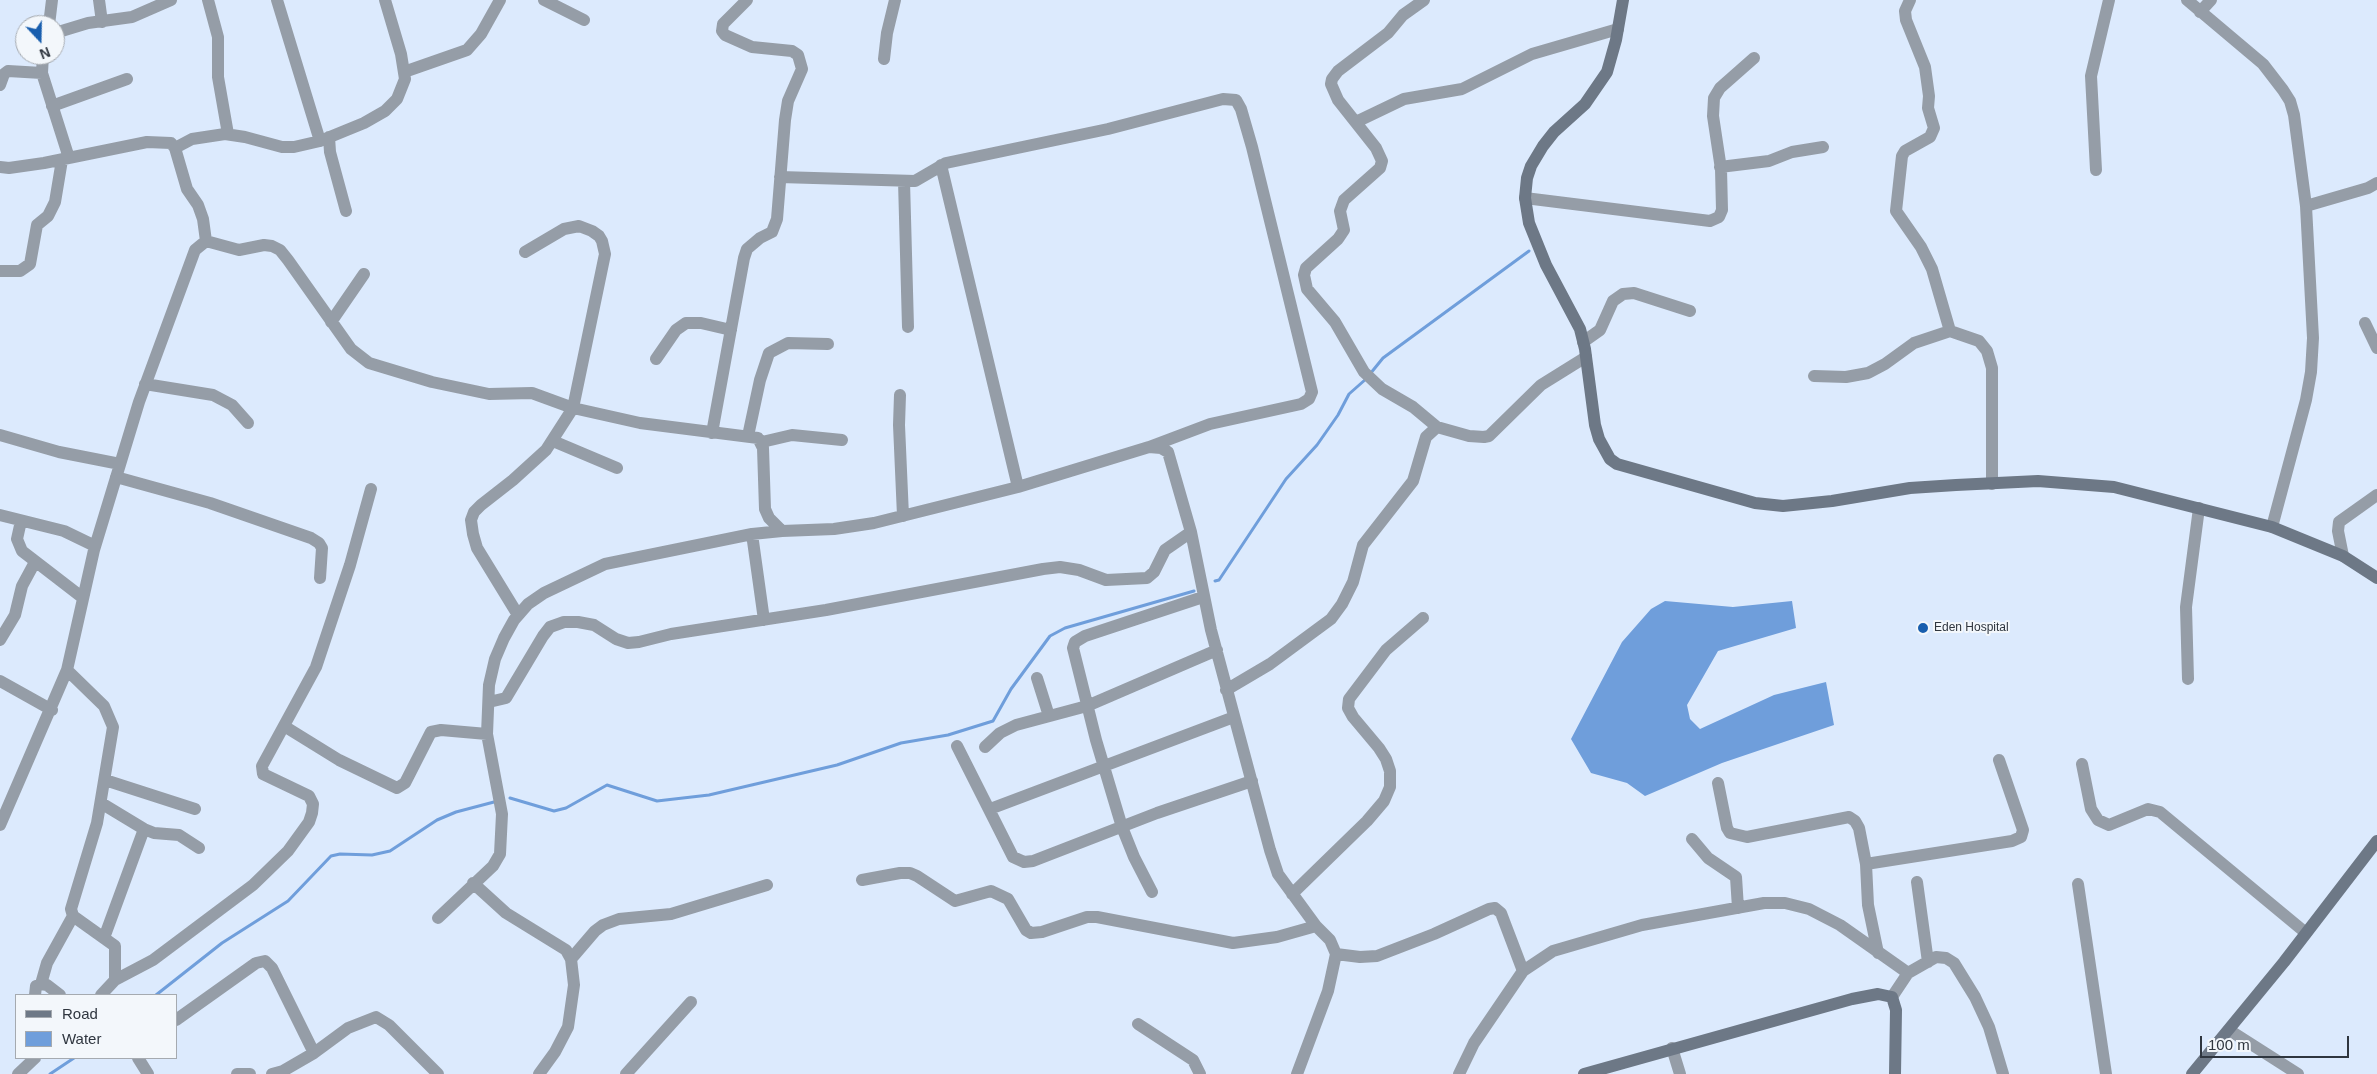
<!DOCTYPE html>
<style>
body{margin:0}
#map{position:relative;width:2377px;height:1074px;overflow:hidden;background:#dceafd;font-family:Helvetica,sans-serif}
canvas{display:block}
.legend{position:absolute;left:15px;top:994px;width:162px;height:65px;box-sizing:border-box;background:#f3f7fb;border:1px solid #a5aab0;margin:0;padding:6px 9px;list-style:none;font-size:15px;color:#2f363f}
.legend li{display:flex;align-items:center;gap:10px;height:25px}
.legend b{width:25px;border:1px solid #a5aab0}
.north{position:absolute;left:15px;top:15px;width:50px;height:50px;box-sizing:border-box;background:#f3f7fb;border:1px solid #a5aab0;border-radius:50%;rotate:159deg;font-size:14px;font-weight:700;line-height:20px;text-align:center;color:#2f363f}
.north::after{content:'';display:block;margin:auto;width:18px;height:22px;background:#185eae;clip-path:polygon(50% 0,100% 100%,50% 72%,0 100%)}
.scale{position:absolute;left:2200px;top:1036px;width:149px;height:22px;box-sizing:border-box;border:2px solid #2f363f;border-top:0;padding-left:6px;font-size:15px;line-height:18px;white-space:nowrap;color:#2f363f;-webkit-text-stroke:4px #f3f7fb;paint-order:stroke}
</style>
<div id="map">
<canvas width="2377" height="1074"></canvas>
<ul class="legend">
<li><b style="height:6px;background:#6d7886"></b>Road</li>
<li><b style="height:14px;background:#6f9edb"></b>Water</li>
</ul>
<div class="north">N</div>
<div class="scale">100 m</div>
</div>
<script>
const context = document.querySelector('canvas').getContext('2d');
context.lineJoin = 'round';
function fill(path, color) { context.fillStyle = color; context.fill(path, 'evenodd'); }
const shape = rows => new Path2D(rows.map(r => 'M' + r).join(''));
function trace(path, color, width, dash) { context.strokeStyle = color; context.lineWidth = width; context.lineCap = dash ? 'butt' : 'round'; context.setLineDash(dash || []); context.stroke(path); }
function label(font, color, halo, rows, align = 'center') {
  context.font = font + ' Helvetica,sans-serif'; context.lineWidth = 4; context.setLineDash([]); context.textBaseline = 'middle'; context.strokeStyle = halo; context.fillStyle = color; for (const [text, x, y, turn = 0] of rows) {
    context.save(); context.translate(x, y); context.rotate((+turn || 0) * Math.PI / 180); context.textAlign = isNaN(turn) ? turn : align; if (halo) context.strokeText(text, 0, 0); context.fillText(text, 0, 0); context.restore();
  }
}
const water = shape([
 [1665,601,1733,607,1792,601,1796,628,1718,651,1687,705,1690,719,1700,729,1774,695,1826,682,1834,725,1722,763,1645,796,1627,783,1591,773,1571,739,1622,642,1651,609]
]);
const stream = shape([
 [1370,374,1383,358,1529,251],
 [1215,581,1219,580,1286,479,1317,445,1338,415,1349,394,1366,379],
 [510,798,554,811,566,808,607,785,657,801,709,795,837,765,901,743,948,735,993,721,1011,689,1050,636,1065,628,1194,591],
 [156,995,222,943,288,901,331,856,340,854,372,855,390,851,437,820,456,812,494,802],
 [50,1074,74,1058]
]);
const street = shape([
 [99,0,102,22],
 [208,0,218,37,218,77,228,134],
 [277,0,320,141],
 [544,0,584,20],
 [1424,0,1403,15,1388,33,1338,71,1332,79,1331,84,1338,100,1376,148,1382,161,1380,168,1344,200,1340,211,1344,230,1338,239,1306,268,1304,275,1307,289,1335,322,1364,372,1382,389,1413,407,1437,427,1469,436,1484,437,1489,436,1541,385,1586,357],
 [1910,0,1905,11,1906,20,1925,67,1929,96,1928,108,1934,128,1930,137,1905,151,1902,156,1896,211,1921,247,1932,269,1950,331],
 [2187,0,2263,64,2283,90,2290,101,2294,115,2306,206,2313,338,2311,372,2306,400,2272,527],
 [2200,12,2211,0],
 [49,25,52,0],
 [55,33,88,23,132,17,171,0],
 [43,55,42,73,69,158],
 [884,59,887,33,895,0],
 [404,72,467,50,481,34,500,0],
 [0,85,4,74,8,71,42,73],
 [52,106,127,79],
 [1356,122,1404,99,1462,89,1532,54,1618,29],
 [329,137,330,152,346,211],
 [175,148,192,139,225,134,245,137,282,147,294,147,320,141,364,123,385,111,397,99,405,79,401,54,385,0],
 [941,165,1018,487],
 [0,167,9,168,44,163,147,142,171,143,175,148,187,189,198,205,203,219,206,241],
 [1720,167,1769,161,1792,152,1823,147],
 [2096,170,2091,76,2109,0],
 [780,177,915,181,946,163,1108,129,1223,99,1236,100,1241,109,1252,147,1312,392,1309,399,1301,404,1210,424,1149,447],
 [904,181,908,327],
 [1525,198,1710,221,1719,217,1722,210,1721,169,1713,116,1714,98,1720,88,1754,58],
 [2306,206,2368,188,2377,183],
 [0,271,20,271,30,264,37,225,48,216,55,202,62,160],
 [331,322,364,274],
 [2365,323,2377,348],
 [1583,342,1600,330,1613,301,1623,294,1634,293,1690,311],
 [656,359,676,330,686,323,701,323,731,330],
 [1814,376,1846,377,1868,373,1885,364,1914,343,1950,331,1979,341,1987,351,1992,368,1992,484],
 [145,384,213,395,232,405,248,423],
 [900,395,899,425,903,516],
 [712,433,744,258,747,249,760,238,772,232,777,219,785,120,788,101,802,69,798,55,792,51,752,47,725,35,722,31,723,24,747,0],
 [0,435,59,452,120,464],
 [748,436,760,380,769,353,788,343,828,344],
 [553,441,617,468],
 [762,442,792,435,842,440],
 [116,477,210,503,311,538,319,543,322,548,320,578],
 [0,515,64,531,95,546],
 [21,521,17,539,22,551,83,598],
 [752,534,764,620],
 [2343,556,2338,531,2339,522,2377,495],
 [518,615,477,548,473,534,471,520,474,512,481,505,513,480,546,450,573,408,605,254,602,241,599,236,592,231,579,226,564,229,525,252],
 [0,640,15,615,22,586,35,562],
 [67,670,104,706,113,727,97,823,71,909,73,916,115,946,115,980],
 [1037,678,1049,716],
 [2188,679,2186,607,2199,508],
 [0,681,52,710],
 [1226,690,1270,664,1331,619,1342,604,1353,582,1363,545,1413,481,1426,437,1437,427],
 [489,702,506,698,543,636,550,627,564,622,578,622,594,625,616,639,628,643,639,642,671,634,826,610,1043,569,1060,567,1079,570,1106,580,1147,578,1154,572,1165,550,1191,532],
 [284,726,339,760,397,788,405,783,431,732,441,730,487,734],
 [957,746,1013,857,1024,862,1033,861,1157,813,1252,781],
 [985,747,1000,733,1016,725,1087,706,1217,650],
 [2082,764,2091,809,2098,820,2109,825,2148,809,2160,812,2306,933],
 [105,780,195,809],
 [1718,783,1727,828,1730,833,1747,837,1849,817,1855,821,1859,828,1866,864,2012,841,2021,837,2023,830,1999,760],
 [101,803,144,829,154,833,179,835,199,848],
 [990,809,1234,717],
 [0,825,67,670,94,550,139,402,195,250,206,241,239,250,264,245,272,246,280,250,288,260,351,349,369,363,432,382,489,394,532,393,573,408,640,423,758,438,763,448,765,509,769,518,782,531,834,529,874,523,1018,487,1149,447,1161,448,1168,452,1191,532,1211,630,1270,850,1278,874,1316,926,1330,940,1336,954,1328,991,1297,1074],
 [1692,839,1708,858,1736,877,1738,908],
 [1866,864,1868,905,1878,953],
 [862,880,900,873,910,873,917,876,955,901,991,891,1008,899,1026,930,1031,933,1042,932,1087,917,1097,917,1233,943,1277,937,1316,926],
 [1917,882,1928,962],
 [473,883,506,913,566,950,571,959,574,985,568,1027,555,1052,539,1074],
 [2078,884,2106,1074],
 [1152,892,1134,857,1122,827,1096,740,1073,648,1075,642,1085,636,1203,597],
 [1292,894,1367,821,1384,801,1390,787,1390,771,1386,759,1379,748,1353,717,1348,708,1349,699,1386,650,1423,618],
 [438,918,493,866,500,854,502,814,487,734,489,685,495,659,504,638,514,620,528,604,544,593,605,564,752,534,782,531],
 [104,938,144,829],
 [1336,954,1360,957,1377,956,1434,934,1489,909,1495,908,1501,913,1504,921,1523,971],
 [571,959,595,931,603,925,619,919,671,914,767,885],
 [41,984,47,963,73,916],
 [35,995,36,986,41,984,47,985,60,995],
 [101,995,115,980,153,960,253,885,288,851,309,822,312,813,313,804,309,796,263,774,262,766,316,667,350,565,371,489],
 [1892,997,1908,973,1936,957,1946,958,1954,963,1975,997,1989,1027,2003,1074],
 [176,1020,256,963,265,961,272,968,314,1053],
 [1138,1024,1193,1060,1200,1074],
 [2229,1030,2298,1074],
 [1672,1048,1680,1074],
 [138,1058,148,1074],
 [18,1074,35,1058],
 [237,1074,250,1074],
 [272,1074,283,1071,314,1053,348,1028,376,1017,389,1025,438,1074],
 [626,1074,691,1002],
 [1459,1074,1474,1043,1523,971,1553,951,1642,925,1764,903,1785,903,1809,909,1840,925,1908,973]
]);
const secondary = shape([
 [1623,0,1616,40,1607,72,1585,104,1554,132,1543,146,1531,166,1527,178,1525,198,1529,223,1546,265,1580,329,1585,349,1595,425,1599,439,1610,459,1617,464,1755,503,1783,506,1832,501,1910,488,1956,485,2038,481,2114,487,2272,527,2343,556,2377,578],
 [1584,1074,1852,999,1878,994,1892,997,1896,1010,1895,1074],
 [2192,1074,2284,962,2377,841]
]);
const markers = [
 [1923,628,6,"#185eae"]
];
const poiNames = [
 ["Eden Hospital",1934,628]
];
fill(water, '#6f9edb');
trace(stream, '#6f9edb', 3);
trace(street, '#959da7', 12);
trace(secondary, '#6d7886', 12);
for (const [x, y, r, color] of markers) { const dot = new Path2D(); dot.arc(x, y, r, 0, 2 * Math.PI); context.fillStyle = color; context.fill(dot); trace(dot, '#f3f7fb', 2); }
label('12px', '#2f363f', '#f3f7fb', poiNames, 'left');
</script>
